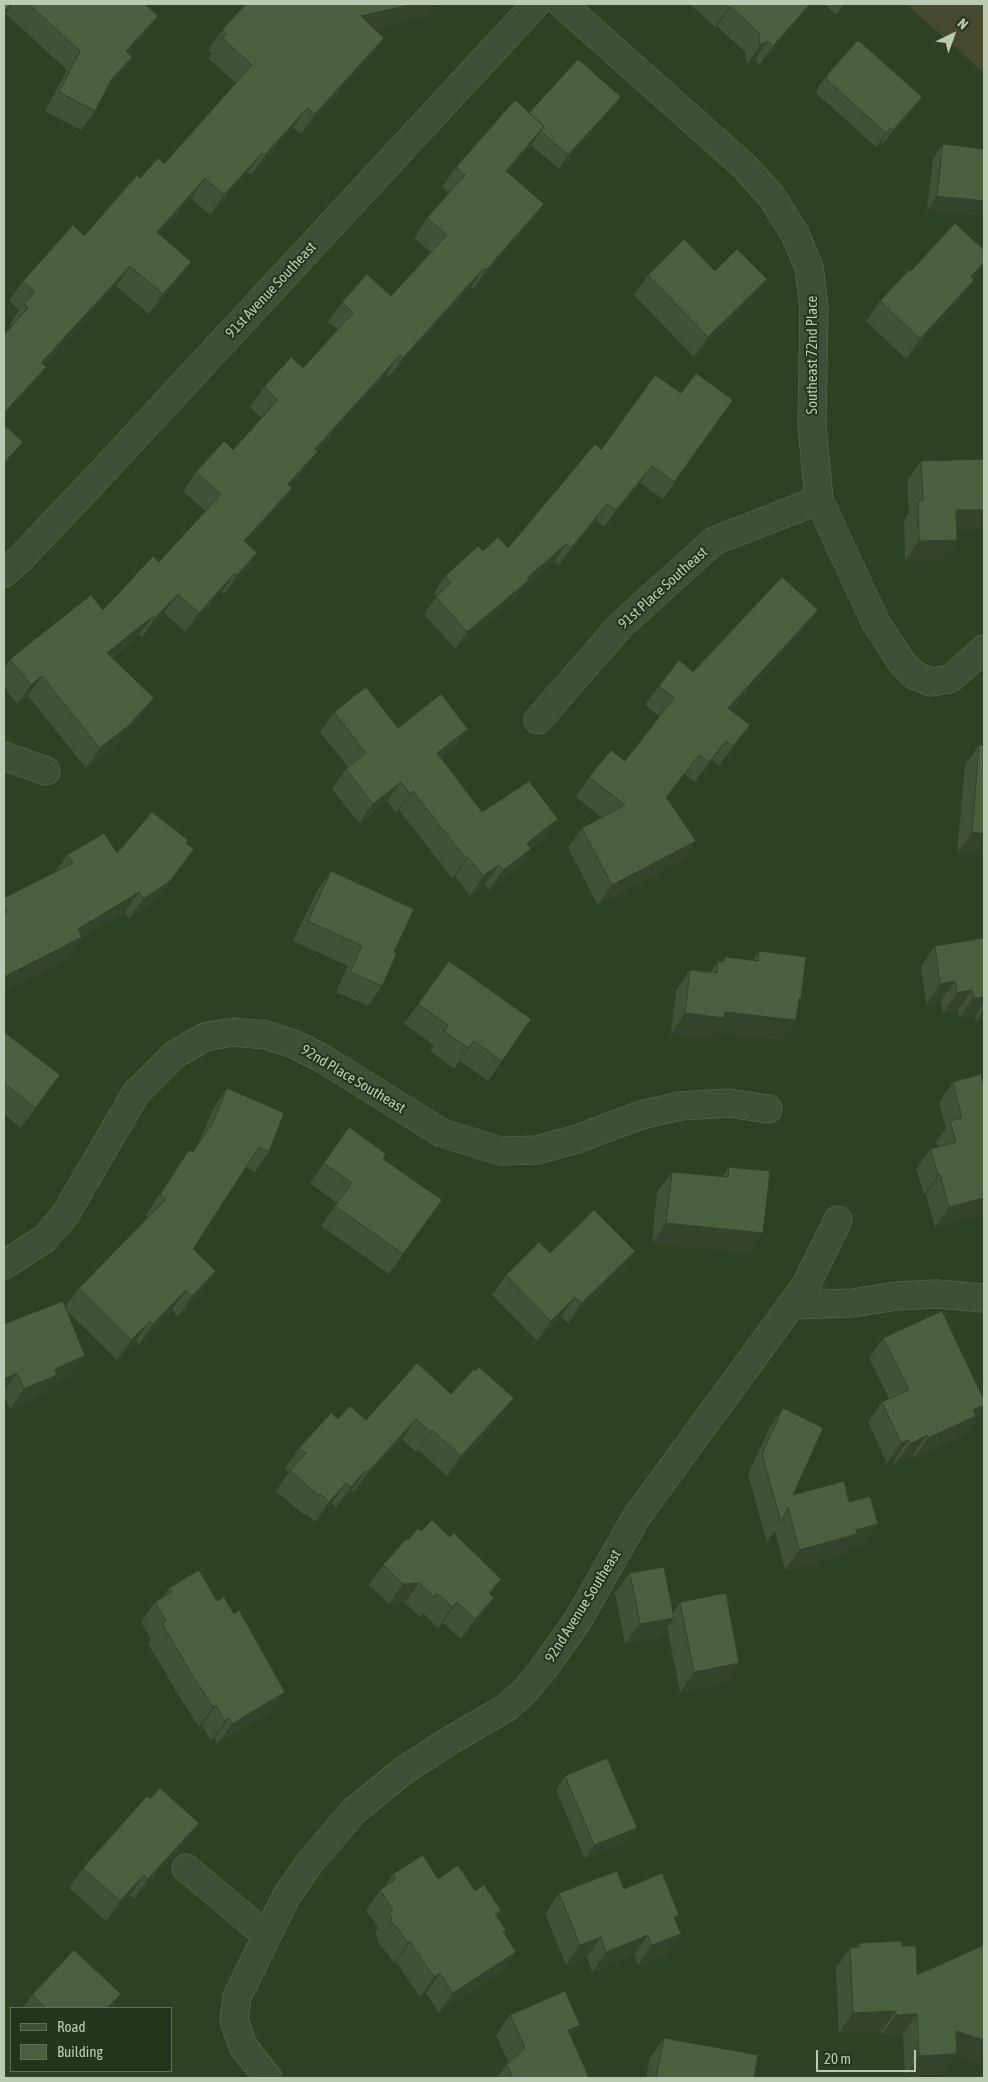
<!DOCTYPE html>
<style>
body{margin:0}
#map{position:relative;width:988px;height:2082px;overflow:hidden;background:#2d4123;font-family:"Asap Condensed",sans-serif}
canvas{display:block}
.frame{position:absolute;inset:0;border:5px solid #bacbb4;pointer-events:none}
.legend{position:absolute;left:10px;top:2007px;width:162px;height:65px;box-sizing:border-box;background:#24351d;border:1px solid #607159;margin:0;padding:6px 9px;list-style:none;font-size:15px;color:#bacbb4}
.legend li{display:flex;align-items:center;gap:10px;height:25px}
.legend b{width:25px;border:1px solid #607159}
.north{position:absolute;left:928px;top:10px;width:50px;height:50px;-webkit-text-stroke:4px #24351d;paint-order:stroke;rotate:42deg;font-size:14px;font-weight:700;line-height:20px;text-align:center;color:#bacbb4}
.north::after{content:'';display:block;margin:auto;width:18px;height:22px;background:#bacbb4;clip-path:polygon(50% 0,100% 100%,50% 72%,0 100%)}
.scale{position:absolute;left:816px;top:2050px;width:100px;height:22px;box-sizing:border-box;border:2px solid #bacbb4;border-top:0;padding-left:6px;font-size:15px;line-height:18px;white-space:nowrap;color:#bacbb4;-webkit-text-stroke:4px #24351d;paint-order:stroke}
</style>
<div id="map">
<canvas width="988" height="2082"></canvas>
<div class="frame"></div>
<ul class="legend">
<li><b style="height:6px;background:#3f5038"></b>Road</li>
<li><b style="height:14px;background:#4a603f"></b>Building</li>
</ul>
<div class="north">N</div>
<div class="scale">20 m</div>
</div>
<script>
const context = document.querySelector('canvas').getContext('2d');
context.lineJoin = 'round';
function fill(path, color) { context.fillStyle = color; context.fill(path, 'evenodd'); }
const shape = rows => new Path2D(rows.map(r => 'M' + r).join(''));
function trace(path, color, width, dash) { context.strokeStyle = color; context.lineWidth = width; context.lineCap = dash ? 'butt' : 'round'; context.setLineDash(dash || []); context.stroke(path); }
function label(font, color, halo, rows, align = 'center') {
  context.font = font + ' "Asap Condensed",sans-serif'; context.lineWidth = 4; context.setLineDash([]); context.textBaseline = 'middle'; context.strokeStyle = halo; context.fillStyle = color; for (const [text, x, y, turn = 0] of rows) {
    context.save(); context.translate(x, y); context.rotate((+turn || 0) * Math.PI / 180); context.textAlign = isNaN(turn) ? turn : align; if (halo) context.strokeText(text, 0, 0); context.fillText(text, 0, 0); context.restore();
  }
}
const green = shape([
 [906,4,984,4,984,73]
]);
const minor = shape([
 [562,4,745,167,772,197,795,234,809,267,814,308,812,425,819,500,875,621,902,663,914,675,931,682,950,679,984,649],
 [4,573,20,559,94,481,536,4],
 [538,720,621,625,714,541,819,500],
 [4,756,46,771],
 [4,1265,44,1239,65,1215,136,1093,174,1055,205,1037,233,1032,266,1035,296,1045,325,1060,442,1133,501,1151,537,1150,577,1139,641,1115,680,1106,729,1103,768,1109],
 [792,1305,853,1303,896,1296,937,1294,984,1298],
 [186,1868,266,1935],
 [268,2078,243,2046,234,2020,237,1997,286,1897,310,1862,354,1811,403,1771,449,1741,506,1708,524,1692,544,1668,578,1620,637,1516,806,1285,838,1220]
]);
const wall = shape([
 [4,4,145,4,158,16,145,35,128,53,132,57,119,76,106,90,95,111,81,130,45,111,67,70,6,14,4,16],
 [690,4,810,4,797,22,760,64,755,60,747,64,745,52,717,26,715,27],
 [824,4,846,4,836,15],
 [427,17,375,29,384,38,370,58,301,134,293,128,251,175,248,172,210,215,191,198,159,234,191,262,177,282,149,314,116,286,44,365,46,367,32,387,12,326,10,324,19,310,9,301,23,281,84,236,140,178,164,164,236,83,208,58,212,53,208,50,222,30],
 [827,75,922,97,912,111,883,144,881,142,876,147,816,93,818,90,817,89],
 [611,111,559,169,531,145,508,172,544,204,530,223,473,289,471,287,389,377,386,374,317,451,304,471,290,486,292,488,278,507,246,543,257,553,244,572,224,594,222,592,185,632,164,613,142,637,139,635,112,658,141,717,115,745,86,768,28,696,17,704,4,687,4,669,10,659,103,610,159,562,205,511,183,491,196,472,233,450,262,418,250,407,264,387,303,368,338,330,328,322,342,302,391,296,431,253,414,238,427,218,449,193,442,187,456,167,529,113],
 [943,144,984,149,984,216,927,210,933,158],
 [715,271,753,299,694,357,634,295,648,275],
 [911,271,977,276,973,279,974,280,960,300,906,359,866,321,880,301],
 [681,393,733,400,663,499,640,483,604,527,596,520,559,565,555,561,522,589,517,596,455,649,424,614,437,596,434,593,445,576,483,551,508,548,601,450],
 [984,459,984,529,956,530,957,540,942,560,905,561,904,520,909,513,907,481,921,461],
 [818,610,805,629,731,710,736,744,719,766,712,760,695,782,685,774,667,798,696,841,682,861,598,905,568,848,582,828,602,818,576,797,589,777,625,761,660,717,645,705,659,686,693,672],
 [334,712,398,728,468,729,454,748,441,758,482,812,558,819,544,838,531,849,518,868,489,890,485,884,470,896,455,876,452,878,399,810,396,813,387,801,359,823,332,789,346,769,348,767,320,732],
 [979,745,984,855,957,853,965,765],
 [186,843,180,869,155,902,129,919,125,912,82,938,68,958,4,990,4,898,55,872,67,855,117,853],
 [331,871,394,952,382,986,368,1006,336,992,348,966,293,941,317,891],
 [984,938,984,1020,976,1022,975,1016,959,1018,958,1010,943,1013,941,1001,926,1004,921,966,935,946],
 [759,951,799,1002,796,1020,782,1040,714,1032,710,1038,671,1034,676,990,690,970,710,973,718,961,722,961,725,957,753,960],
 [449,961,531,1019,488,1081,460,1061,454,1069,430,1051,434,1045,404,1024],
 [4,1032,60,1075,46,1095,21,1128,4,1114],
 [953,1082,984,1086,984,1214,935,1228,926,1194,924,1195,916,1169,930,1149,938,1147,936,1142,946,1128,939,1102],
 [227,1088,269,1152,255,1172,246,1167,193,1249,216,1271,202,1292,178,1316,172,1310,139,1344,136,1341,117,1360,67,1311,71,1376,50,1385,43,1395,10,1409,4,1395,4,1324,65,1307,79,1288,148,1217,146,1215,175,1170,189,1150,192,1152,199,1142,213,1109],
 [349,1127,383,1159,442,1200,389,1274,321,1226,337,1203,310,1183],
 [729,1167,749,1253,652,1243,657,1192,672,1172,722,1177],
 [635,1251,621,1271,568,1323,561,1317,537,1341,492,1295,506,1275,550,1253],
 [883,1338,984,1400,984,1407,972,1424,969,1426,962,1436,914,1458,913,1455,895,1464,894,1461,887,1463,868,1422,882,1402,889,1399,869,1358],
 [451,1394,514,1398,500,1419,447,1476,418,1450,416,1452,402,1439,354,1492,352,1490,336,1507,332,1503,315,1522,306,1513,304,1515,276,1491,289,1472,285,1468,299,1448,338,1419,366,1420],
 [783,1408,793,1495,849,1502,864,1544,847,1549,843,1555,785,1570,775,1531,767,1542,748,1474,769,1429],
 [421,1531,450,1537,501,1579,490,1595,480,1619,461,1639,443,1623,438,1628,423,1613,420,1617,405,1603,389,1604,369,1585,383,1565,408,1540],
 [630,1573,673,1613,680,1602,739,1663,725,1683,680,1692,667,1627,660,1638,625,1644,615,1593],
 [169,1588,271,1712,217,1744,215,1738,211,1741,202,1725,199,1727,177,1693,148,1643,151,1639,141,1622,155,1602,162,1598],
 [565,1776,627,1842,585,1859,556,1790],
 [150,1799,199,1823,185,1843,134,1899,130,1895,106,1921,69,1888,83,1868],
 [393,1874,438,1879,475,1891,501,1910,497,1916,504,1933,502,1972,439,2013,426,1993,420,1997,396,1962,394,1963,377,1940,378,1938,375,1933,378,1928,366,1910,380,1890,385,1886],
 [624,1889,675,1920,681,1934,667,1954,638,1965,634,1955,592,1972,587,1957,566,1965,545,1914,559,1893],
 [859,1943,902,1946,917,1975,982,2064,956,2055,943,2074,905,2076,903,2034,882,2035,881,2031,839,2033,836,1968,850,1948,856,1948],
 [121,1994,111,2008,23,2008,32,1995],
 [510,2015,580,2025,571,2037,589,2078,497,2078,508,2062,496,2035],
 [664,2038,754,2078,646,2078,650,2058]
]);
const shadedWall = shape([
 [11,4,13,4,4,16,4,12],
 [413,4,436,4,427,17,347,36,361,16],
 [810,4,797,22,760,64,773,46],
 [844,4,846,4,836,15],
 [731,7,717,26,715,27,729,8],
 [158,16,145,35,113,70,126,51],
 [384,38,370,58,301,134,315,114],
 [768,41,755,60,747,64,760,45],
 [132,57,119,76,98,99,111,80],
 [621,97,611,111,559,169,568,155],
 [922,97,912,111,883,144,893,130],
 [307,108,293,128,251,175,265,155],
 [544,126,531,146,492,190,506,171],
 [890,128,881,142,876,147,886,133],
 [262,153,248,172,210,215,224,195],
 [205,178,191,198,143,252,157,232],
 [937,196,984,201,984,216,927,210],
 [544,204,530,223,473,289,486,270],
 [191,262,177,282,149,314,163,294],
 [984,262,984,265,977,276,956,297,971,277],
 [130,266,116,286,27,383,41,363],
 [484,268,471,287,389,377,403,358],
 [767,279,753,299,694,357,708,337],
 [974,280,960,300,906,359,920,339],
 [400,355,386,374,302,468,315,449],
 [46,367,32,387,4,418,4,413],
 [23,442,9,462,4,468,4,463],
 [318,451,304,471,274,504,288,484],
 [652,466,640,483,604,527,616,510],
 [292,488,278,507,231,560,244,541],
 [607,504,596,520,559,565,571,548],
 [956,510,984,510,984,529,941,531],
 [957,540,942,560,905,561,919,541],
 [566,544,555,561,522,589,517,596,455,649,467,632],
 [257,553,244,572,224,594,237,575],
 [235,573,222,592,185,632,199,613],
 [178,594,164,613,142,637,155,618],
 [818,610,805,629,714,728,728,708],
 [153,616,139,635,93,672,107,653],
 [42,676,28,696,17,704,31,685],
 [154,698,141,717,115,745,86,768,100,748],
 [750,725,736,744,719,766,733,746],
 [468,729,454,748,423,772,437,753],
 [726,741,712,760,695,782,709,762],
 [699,755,685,774,652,817,666,797],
 [401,782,387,801,359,823,373,804],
 [413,791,399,810,396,813,410,794],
 [558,819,544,838,513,862,527,843],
 [972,832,984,834,984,855,957,853],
 [696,841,682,861,598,905,612,885],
 [194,849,180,869,155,902,129,919,143,899],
 [531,849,518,868,489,890,503,870],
 [468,857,455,876,452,878,466,859],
 [499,865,485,884,470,896,483,876],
 [139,892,125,912,82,938,68,958,4,990,4,977,78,929],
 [955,981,941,1001,926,1004,940,984],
 [972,990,958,1010,943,1013,957,993],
 [984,997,984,1003,975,1016,959,1018,973,998],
 [984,1010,984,1020,976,1022],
 [725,1012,796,1020,782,1040,714,1032,710,1038,671,1034,685,1013],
 [474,1041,460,1061,454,1069,468,1048],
 [60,1075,46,1095,21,1128,35,1108],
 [940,1174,926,1194,924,1195,938,1175],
 [984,1198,984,1214,935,1228,949,1207],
 [666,1223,763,1233,749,1253,652,1243],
 [635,1251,621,1271,568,1323,582,1303],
 [216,1271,202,1292,178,1316,192,1296],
 [186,1290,172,1310,139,1344,153,1324],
 [575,1297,561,1317,537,1341,551,1321],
 [150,1321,136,1341,117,1360,131,1340],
 [85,1356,71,1376,50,1385,43,1395,10,1409,24,1389,55,1369],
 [17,1373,4,1392,4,1379],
 [514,1398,500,1419,447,1476,461,1456],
 [984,1405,984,1407,972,1424,969,1426,962,1436,914,1458,928,1438,973,1410],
 [416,1419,402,1439,354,1492,368,1472],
 [432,1430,418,1450,416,1452,430,1432],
 [927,1435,913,1455,895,1464,910,1444],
 [908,1440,894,1461,887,1463,901,1443],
 [366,1470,352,1490,336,1507,351,1487],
 [346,1483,332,1503,315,1522,329,1502],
 [878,1524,864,1544,847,1549,843,1555,785,1570,799,1550,856,1530],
 [501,1579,487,1599,489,1593],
 [419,1583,405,1603,389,1604,403,1584],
 [494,1598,480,1619,461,1639,475,1619],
 [457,1602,443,1623,438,1628,452,1607],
 [674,1618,660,1638,625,1644,640,1624],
 [739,1663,725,1683,680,1692,694,1672],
 [285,1692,271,1712,217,1744,232,1724],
 [216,1705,202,1725,199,1727,213,1707],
 [229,1718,215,1738,211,1741,225,1721],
 [199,1823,185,1843,134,1899,148,1879],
 [637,1828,627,1842,585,1859,594,1845],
 [144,1875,130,1895,106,1921,120,1901],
 [681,1934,667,1954,638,1965,652,1945],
 [648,1935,634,1955,592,1972,606,1952],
 [601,1937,587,1957,566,1965,580,1945],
 [410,1942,396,1962,394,1963,408,1943],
 [516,1952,502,1972,439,2013,453,1993],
 [440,1973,426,1993,420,1997,434,1977],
 [121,1994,111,2008,107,2008],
 [896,2011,881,2031,839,2033,853,2013],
 [917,2014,903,2034,882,2035,896,2015],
 [580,2025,566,2045,568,2030],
 [956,2031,984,2040,984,2060,982,2064,956,2055,943,2074,905,2076,919,2056]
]);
const building = shape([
 [4,4,11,4,4,12,4,4],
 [29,4,145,4,158,16,126,51,132,57,111,80,95,111,59,92,80,51,29,4],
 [246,4,413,4,361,16,384,38,315,114,307,108,265,155,262,153,224,195,205,178,157,232,191,262,163,294,130,266,41,363,46,367,4,413,4,335,28,308,24,304,35,292,23,281,73,225,84,236,137,175,140,178,158,158,164,164,252,65,222,38,227,34,222,30,246,4],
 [724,4,810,4,773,46,768,41,760,45,759,33,731,7,729,8,724,4],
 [858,40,922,97,893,130,890,128,886,133,826,79,828,77,827,75,858,40],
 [578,59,621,97,568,155,541,131,544,126,529,113,578,59],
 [515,100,544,126,506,171,544,204,486,270,484,268,403,358,400,355,315,449,318,451,288,484,292,488,244,541,257,553,237,575,235,573,199,613,178,594,155,618,153,616,107,653,154,698,128,726,100,748,42,676,31,685,10,659,91,595,103,610,153,556,159,562,221,494,196,472,224,441,233,450,278,400,264,387,291,357,303,368,353,313,342,302,367,274,391,296,447,235,427,218,465,175,456,167,515,100],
 [943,144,984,149,984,201,937,196,943,144],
 [955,223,984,250,984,262,971,277,974,280,920,339,880,301,909,270,911,271,955,223],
 [684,239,715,271,737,249,767,279,708,337,648,275,684,239],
 [696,373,733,400,674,482,652,466,616,510,607,504,571,548,566,544,527,578,529,580,467,632,436,597,451,583,445,576,478,546,483,551,498,537,508,548,595,444,601,450,655,375,681,393,696,373],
 [4,425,23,442,4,463,4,425],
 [984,459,984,510,956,510,957,540,919,541,918,500,923,500,921,461,984,459],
 [782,577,818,610,728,708,750,725,733,746,726,741,709,762,699,755,666,797,696,841,612,885,582,828,625,805,589,777,611,750,625,761,674,698,659,686,679,660,693,672,782,577],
 [366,687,398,728,441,694,468,729,437,753,482,812,529,781,558,819,527,843,531,849,503,870,499,865,483,876,468,857,466,859,413,791,410,794,401,782,373,804,346,769,366,753,334,712,366,687],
 [979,745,984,745,984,834,972,832,979,745],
 [152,812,188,840,186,843,194,849,169,882,143,899,139,892,78,929,82,937,4,977,4,914,7,912,4,904,4,898,73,863,67,855,104,833,117,853,152,812],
 [331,871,414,909,394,952,397,953,382,986,350,972,362,946,308,921,331,871],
 [984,938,984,997,973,998,972,990,957,993,955,981,940,984,935,946,984,938],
 [759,951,806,957,801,999,799,998,796,1020,725,1012,724,1018,685,1013,690,970,717,973,718,961,724,962,725,957,758,961,759,951],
 [449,961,531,1019,502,1061,474,1041,468,1048,444,1031,448,1025,418,1004,449,961],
 [4,1032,60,1075,35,1108,4,1083,4,1032],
 [981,1074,984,1086,984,1198,949,1207,940,1174,938,1175,930,1149,956,1142,950,1121,962,1118,953,1082,981,1074],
 [227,1088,284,1113,269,1152,259,1147,193,1249,216,1271,192,1296,186,1290,153,1324,150,1321,131,1340,79,1288,166,1199,160,1195,189,1150,193,1152,213,1122,227,1088],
 [349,1127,386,1154,383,1159,442,1200,403,1254,335,1206,352,1183,324,1163,349,1127],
 [729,1167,770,1171,763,1233,666,1223,672,1172,728,1177,729,1167],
 [594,1210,635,1251,582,1303,575,1297,551,1321,506,1275,539,1242,550,1253,594,1210],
 [63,1301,85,1356,55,1369,57,1375,24,1389,17,1373,4,1379,4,1324,63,1301],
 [942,1311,984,1400,984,1405,973,1410,976,1416,928,1438,927,1435,910,1444,908,1440,901,1443,882,1402,909,1390,883,1338,942,1311],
 [417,1363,451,1394,474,1369,475,1371,479,1367,514,1398,461,1456,432,1430,430,1432,416,1419,368,1472,366,1470,351,1487,346,1483,329,1502,320,1493,318,1495,290,1470,306,1453,299,1448,331,1413,338,1419,350,1406,366,1420,417,1363],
 [783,1408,823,1428,793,1495,844,1481,849,1502,870,1496,878,1524,856,1530,857,1534,799,1550,788,1507,781,1522,762,1454,783,1408],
 [432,1520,450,1537,454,1533,501,1579,489,1593,494,1598,475,1619,457,1602,452,1607,437,1593,434,1597,419,1583,403,1584,383,1565,406,1539,408,1540,418,1528,421,1531,432,1520],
 [664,1567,674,1618,640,1624,630,1573,664,1567],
 [199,1570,217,1601,224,1597,234,1614,239,1610,285,1692,232,1724,229,1718,225,1721,216,1705,213,1707,191,1673,162,1623,166,1621,155,1602,172,1592,169,1588,199,1570],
 [726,1593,739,1663,694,1672,680,1602,726,1593],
 [607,1758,637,1828,594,1845,565,1776,607,1758],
 [160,1788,199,1823,148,1879,144,1875,120,1901,83,1868,147,1796,150,1799,160,1788],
 [423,1855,438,1879,458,1865,475,1891,484,1885,501,1910,495,1914,506,1930,503,1932,516,1952,453,1993,440,1973,434,1977,410,1942,408,1943,391,1920,392,1919,389,1913,393,1910,380,1890,396,1879,393,1874,423,1855],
 [617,1871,624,1889,662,1873,679,1915,674,1917,681,1934,652,1945,648,1935,606,1952,601,1937,580,1945,559,1893,617,1871],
 [902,1941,902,1946,916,1946,917,1975,984,1945,984,2040,956,2031,957,2054,919,2056,917,2014,896,2015,896,2011,853,2013,850,1948,860,1947,859,1943,902,1941],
 [74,1950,121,1994,107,2008,46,2008,32,1995,74,1950],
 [565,1991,580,2025,568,2030,589,2078,513,2078,507,2064,525,2048,510,2015,565,1991],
 [664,2038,758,2055,754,2078,656,2078,664,2038]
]);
const streetNames = [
 ["91st Avenue Southeast",271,290,-47],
 ["Southeast 72nd Place",812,355,-90],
 ["91st Place Southeast",663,588,-42],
 ["92nd Place Southeast",353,1079,31],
 ["92nd Avenue Southeast",583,1606,-58]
];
fill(green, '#47492e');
trace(minor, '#5d6e56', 29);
trace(minor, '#3f5038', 28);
fill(wall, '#405336');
fill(shadedWall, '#34432c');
fill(building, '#4a603f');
trace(building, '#34432c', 1);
label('15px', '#bacbb4', '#24351d', streetNames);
</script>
